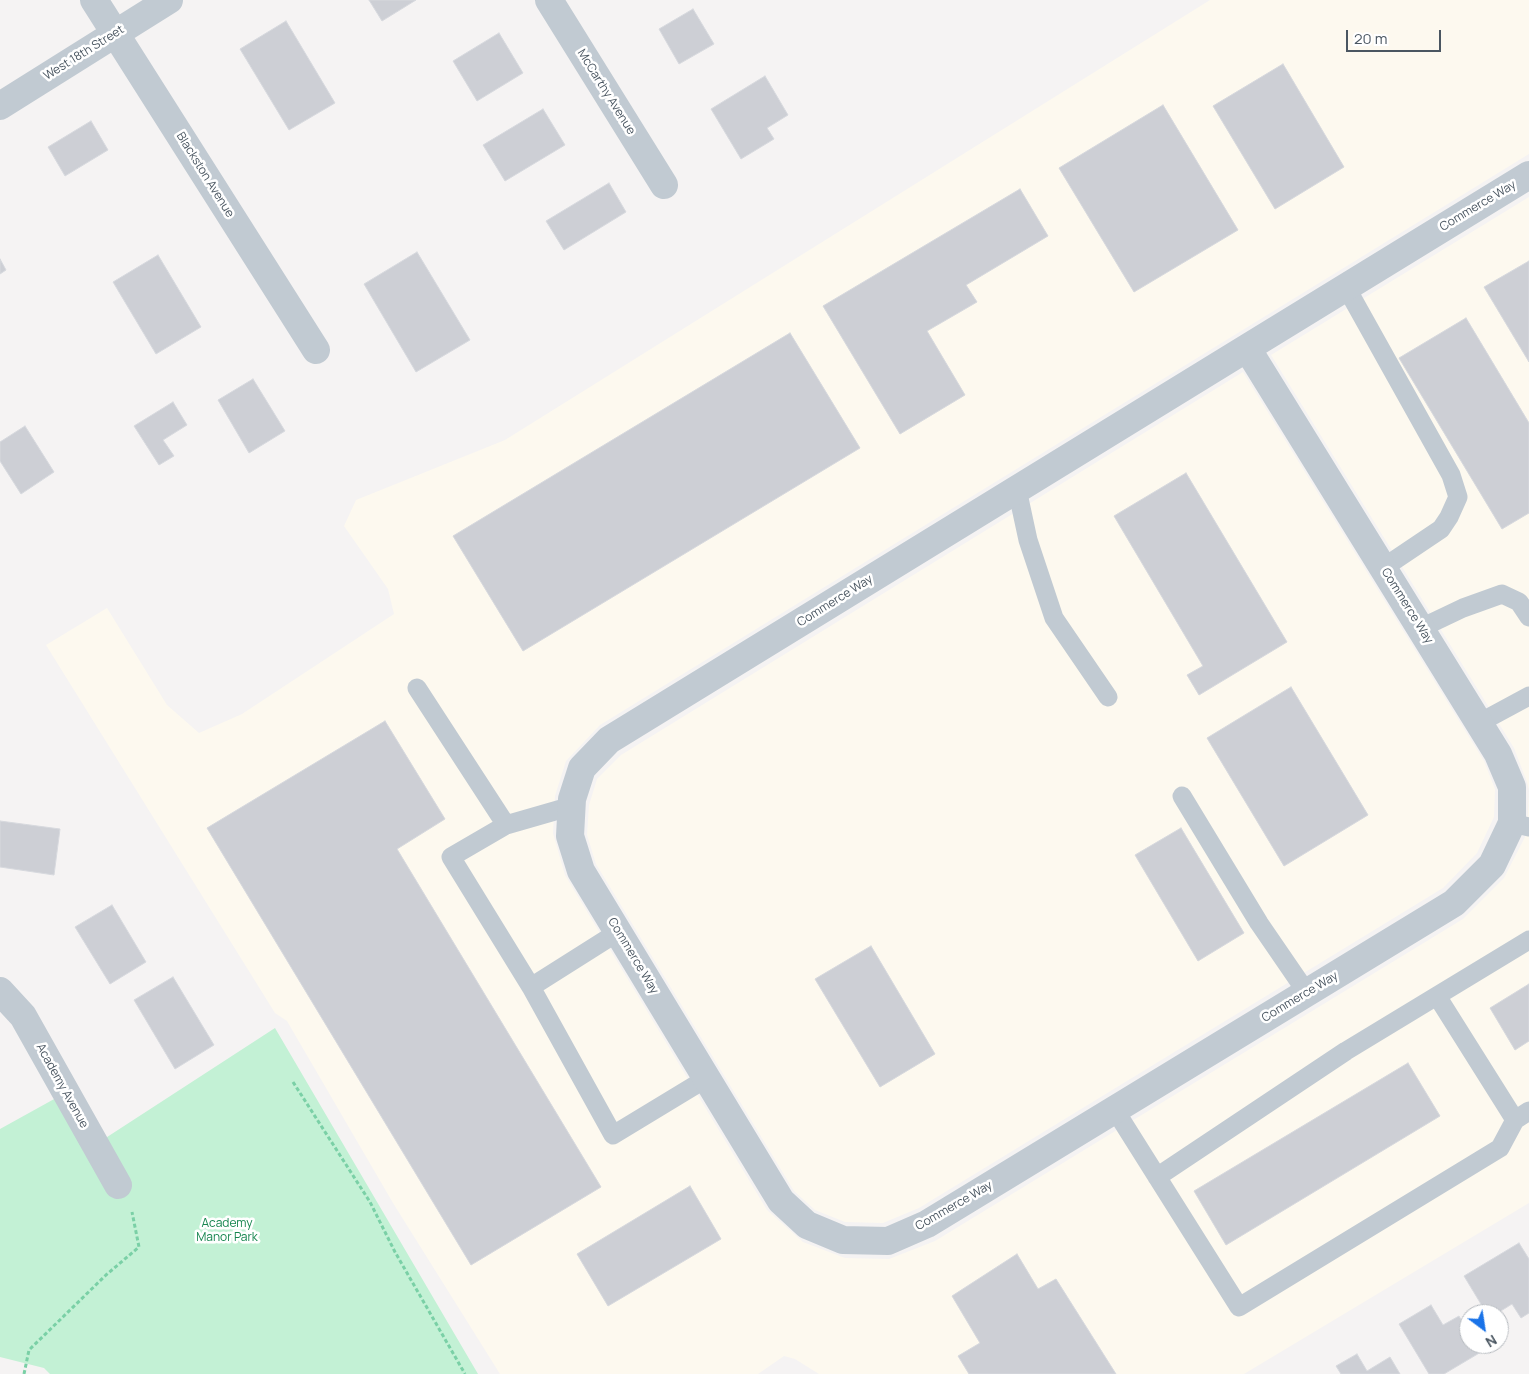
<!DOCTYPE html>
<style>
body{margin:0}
#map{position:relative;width:1529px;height:1374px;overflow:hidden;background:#f5f3f3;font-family:Manrope,sans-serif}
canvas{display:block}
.north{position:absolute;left:1459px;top:1304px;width:50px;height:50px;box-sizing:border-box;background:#fff;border:1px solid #b7bbc0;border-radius:50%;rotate:149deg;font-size:14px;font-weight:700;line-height:20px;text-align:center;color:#4a5661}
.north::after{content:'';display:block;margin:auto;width:18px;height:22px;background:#1a73e8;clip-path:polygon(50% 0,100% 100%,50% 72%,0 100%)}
.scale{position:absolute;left:1346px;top:30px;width:95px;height:22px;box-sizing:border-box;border:2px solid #4a5661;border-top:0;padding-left:6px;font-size:15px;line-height:18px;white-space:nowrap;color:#4a5661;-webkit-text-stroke:4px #fff;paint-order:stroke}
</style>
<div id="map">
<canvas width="1529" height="1374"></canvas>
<div class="north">N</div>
<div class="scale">20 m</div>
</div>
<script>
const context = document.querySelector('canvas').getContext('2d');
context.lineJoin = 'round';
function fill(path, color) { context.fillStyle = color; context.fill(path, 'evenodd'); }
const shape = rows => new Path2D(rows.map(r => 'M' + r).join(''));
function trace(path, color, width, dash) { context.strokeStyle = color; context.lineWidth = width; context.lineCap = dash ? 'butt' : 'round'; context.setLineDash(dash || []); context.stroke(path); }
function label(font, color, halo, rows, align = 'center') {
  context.font = font + ' Manrope,sans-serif'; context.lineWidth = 5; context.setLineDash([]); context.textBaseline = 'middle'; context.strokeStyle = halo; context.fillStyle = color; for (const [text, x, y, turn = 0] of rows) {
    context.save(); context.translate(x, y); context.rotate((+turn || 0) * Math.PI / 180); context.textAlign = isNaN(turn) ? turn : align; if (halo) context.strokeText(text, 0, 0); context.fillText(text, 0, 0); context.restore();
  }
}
const commercial = shape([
 [1210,0,1529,0,1529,154,600,725,566,761,555,796,553,833,565,875,767,1210,803,1242,845,1258,889,1259,935,1241,1463,919,1504,878,1527,833,1529,790,1527,782,1514,748,1271,355,1529,197,1529,1203,1244,1374,819,1374,795,1359,784,1356,758,1374,500,1374,393,1203,287,1021,275,1013,46,645,107,608,167,705,199,733,242,714,394,614,388,589,344,526,356,500,505,440],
 [1243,372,1484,761,1495,789,1494,817,1477,853,1443,888,919,1208,883,1223,845,1222,815,1210,794,1191,596,864,587,835,589,805,597,779,621,755]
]);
const green = shape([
 [275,1028,478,1374,50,1374,44,1368,0,1357,0,1129,56,1098,84,1152]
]);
const building = shape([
 [369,0,416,0,382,21,369,0],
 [693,9,714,44,679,64,659,29,693,9],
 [286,21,335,103,289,130,240,49,286,21],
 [499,33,523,73,477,101,453,61,499,33],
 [1283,64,1344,167,1275,209,1213,106,1283,64],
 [765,76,788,115,767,128,774,139,741,159,711,109,765,76],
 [1163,105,1238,230,1134,292,1059,168,1163,105],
 [543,109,565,145,505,181,483,145,543,109],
 [91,121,108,150,65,176,48,147,91,121],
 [609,183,626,212,564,250,546,221,609,183],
 [1020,189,1048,236,966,285,977,302,927,331,965,395,900,434,823,306,1020,189],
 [417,252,470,340,416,372,364,284,417,252],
 [158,255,201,327,156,354,113,282,158,255],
 [0,259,6,270,0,274,0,259],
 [1529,261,1529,362,1484,287,1529,261],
 [1466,318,1529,423,1529,513,1502,529,1399,358,1466,318],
 [790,333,860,448,523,651,453,536,790,333],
 [253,379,285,431,249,453,218,400,253,379],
 [173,402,187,425,163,440,174,456,159,465,134,426,173,402],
 [25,426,54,472,21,494,0,461,0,442,25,426],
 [1186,473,1287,642,1199,695,1187,675,1203,666,1114,516,1186,473],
 [1291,687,1368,815,1284,866,1207,738,1291,687],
 [385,721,445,819,397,849,601,1187,471,1265,207,828,385,721],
 [0,821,60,829,54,875,0,867,0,821],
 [1181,828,1244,933,1198,961,1135,855,1181,828],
 [112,905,146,962,110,984,75,927,112,905],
 [871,946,935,1054,880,1087,815,979,871,946],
 [173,977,214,1045,175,1069,134,1000,173,977],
 [1529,984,1529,1041,1515,1050,1490,1008,1529,984],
 [1408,1063,1440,1116,1226,1245,1194,1191,1408,1063],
 [690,1186,721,1239,608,1306,577,1254,690,1186],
 [1519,1243,1529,1259,1529,1313,1521,1318,1512,1304,1496,1314,1487,1314,1464,1276,1519,1243],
 [1017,1254,1038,1289,1056,1279,1116,1374,969,1374,958,1356,980,1343,952,1296,1017,1254],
 [1431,1305,1443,1325,1459,1316,1469,1333,1469,1344,1476,1344,1481,1352,1444,1374,1429,1374,1399,1324,1431,1305],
 [1357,1354,1367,1371,1390,1357,1400,1374,1341,1374,1336,1366,1357,1354]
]);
const path = shape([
 [293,1082,370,1202,395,1252,465,1374],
 [24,1374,29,1350,106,1275,139,1247,132,1212]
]);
const service = shape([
 [1346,287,1451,475,1458,497,1449,517,1441,529,1383,568],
 [1017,489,1028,540,1054,618,1108,697],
 [1421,628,1463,608,1502,594,1519,602,1529,617],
 [417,688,506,825],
 [1479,723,1529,696],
 [1182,796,1259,923,1307,993],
 [572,806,506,825,451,857,531,987,613,1135,707,1078],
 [1512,823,1529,827],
 [531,987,618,932],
 [1437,996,1515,1120],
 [1115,1110,1239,1307,1500,1148,1515,1120,1529,1111],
 [1157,1177,1346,1051,1529,940]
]);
const minor = shape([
 [94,0,316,350],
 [549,0,664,185],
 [0,106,169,0],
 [1247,348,1498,754,1512,787,1512,823,1492,865,1454,903,927,1224,888,1241,843,1240,807,1225,781,1201,581,871,570,836,572,799,582,768,609,740,1247,348,1529,175],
 [0,991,23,1016,118,1185]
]);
const streetNames = [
 ["West 18th Street",84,53,-32],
 ["McCarthy Avenue",606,92,58],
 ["Blackston Avenue",205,175,58],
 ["Commerce Way",1478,206,-31],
 ["Commerce Way",835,601,-32],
 ["Commerce Way",1407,606,58],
 ["Commerce Way",633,956,59],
 ["Commerce Way",1300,997,-31],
 ["Academy Avenue",62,1086,61],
 ["Commerce Way",954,1206,-30]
];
const parkNames = [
 ["Academy",227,1224],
 ["Manor Park",227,1238]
];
fill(commercial, '#fdf9ef');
fill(green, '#c3f1d5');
fill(building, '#cdcfd5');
trace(building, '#d7d9de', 1);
trace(path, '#7ad0a6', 3, [4, 2.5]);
trace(service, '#c1cad2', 19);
trace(minor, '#c1cad2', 28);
label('12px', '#4a5661', '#fff', streetNames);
label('12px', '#17864f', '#fff', parkNames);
</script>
